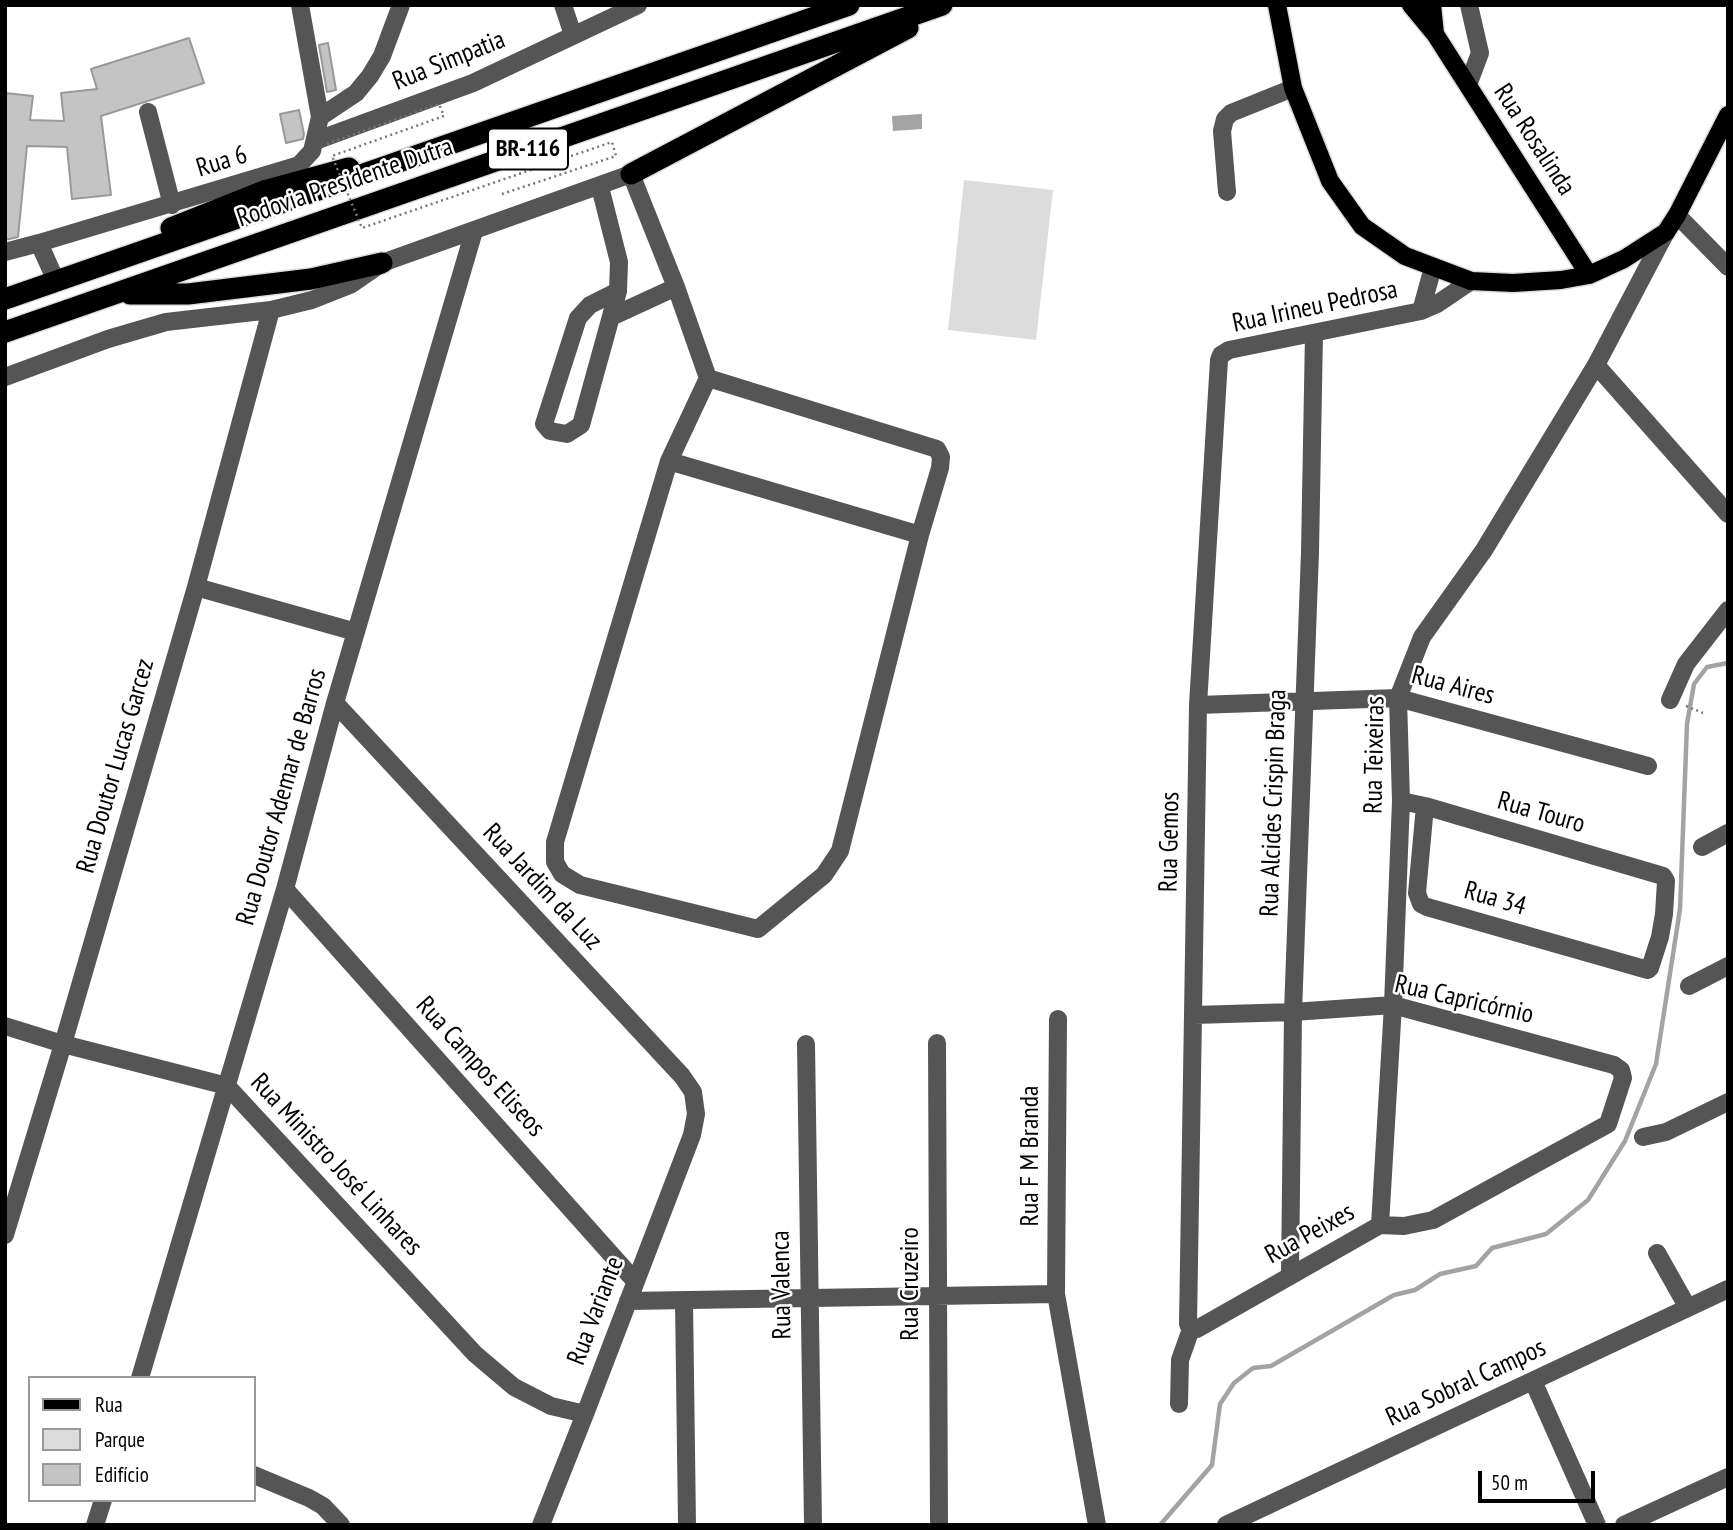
<!DOCTYPE html>
<meta charset="utf-8">
<style>
body{margin:0}
#map{position:relative;width:1733px;height:1530px;overflow:hidden;background:#fff;font-family:"PT Sans Narrow",sans-serif}
canvas{display:block}
.frame{position:absolute;inset:0;border:7px solid #000;pointer-events:none}
.legend{position:absolute;left:28px;top:1376px;width:228px;height:126px;box-sizing:border-box;background:#fff;border:2px solid #999;margin:0;padding:9px 12px;list-style:none;font-size:21px;color:#000}
.legend li{display:flex;align-items:center;gap:14px;height:35px}
.legend b{width:35px;border:2px solid #999}
.scale{position:absolute;left:1478px;top:1471px;width:117px;height:32px;box-sizing:border-box;border:4px solid #000;border-top:0;padding-left:9px;font-size:21px;line-height:24px;white-space:nowrap;color:#000;-webkit-text-stroke:5px #fff;paint-order:stroke}
</style>
<div id="map">
<canvas width="1733" height="1530"></canvas>
<div class="frame"></div>
<ul class="legend">
<li><b style="height:9px;background:#000"></b>Rua</li>
<li><b style="height:19px;background:#dcdcdc"></b>Parque</li>
<li><b style="height:19px;background:#c4c4c4"></b>Edifício</li>
</ul>
<div class="scale">50 m</div>
</div>
<script>
const context = document.querySelector('canvas').getContext('2d');
context.lineJoin = 'round';
function fill(path, color) { context.fillStyle = color; context.fill(path, 'evenodd'); }
const shape = rows => new Path2D(rows.map(r => 'M' + r).join(''));
function trace(path, color, width, dash) { context.strokeStyle = color; context.lineWidth = width; context.lineCap = dash ? 'butt' : 'round'; context.setLineDash(dash || []); context.stroke(path); }
function label(font, color, halo, rows, align = 'center') {
  context.font = font + ' "PT Sans Narrow",sans-serif'; context.lineWidth = 5; context.setLineDash([]); context.textBaseline = 'middle'; context.strokeStyle = halo; context.fillStyle = color; for (const [text, x, y, turn = 0] of rows) {
    context.save(); context.translate(x, y); context.rotate((+turn || 0) * Math.PI / 180); context.textAlign = isNaN(turn) ? turn : align; if (halo) context.strokeText(text, 0, 0); context.fillText(text, 0, 0); context.restore();
  }
}
const green = shape([
 [964,180,1053,190,1036,340,948,330]
]);
const water = shape([
 [922,114,922,129,893,131,892,116]
]);
const stream = shape([
 [1160,1525,1212,1465,1220,1404,1234,1383,1253,1368,1271,1366,1394,1295,1415,1290,1440,1274,1476,1266,1492,1248,1546,1234,1588,1200,1625,1141,1656,1064,1680,909,1687,724,1694,684,1707,667,1728,663]
]);
const building = shape([
 [189,38,204,83,101,116,111,195,72,199,67,147,27,146,18,237,5,240,5,93,33,96,30,120,64,121,61,93,97,89,91,69,189,38],
 [328,43,336,90,327,92,319,45,328,43],
 [299,110,304,134,303,139,286,143,280,114,299,110]
]);
const path = shape([
 [1686,706,1703,713]
]);
const minor = shape([
 [563,5,573,35],
 [1468,85,1480,53,1469,5],
 [148,112,172,205],
 [320,117,356,93,370,76,382,56,401,5],
 [315,141,473,83,638,5],
 [600,187,619,262,618,291,581,425,567,434,550,431,544,424,578,318,590,305,618,291],
 [1227,192,1222,131,1225,119,1231,113,1293,88],
 [1677,215,1728,267],
 [5,252,39,243],
 [56,281,39,243,299,165,312,151,320,117,300,5],
 [1421,311,1433,267],
 [611,317,676,287],
 [1596,365,1728,514],
 [5,377,108,339,166,322,271,310,312,300,350,285,382,263,631,174,676,287,708,378,669,461,555,842,555,862,562,874,580,885,758,929,824,875,840,851,920,535,669,461],
 [708,378,937,449,941,457,940,468,920,535],
 [196,587,356,632],
 [1670,700,1686,664,1728,610],
 [335,703,682,1076,693,1092,696,1114,692,1135,585,1414,541,1525],
 [1198,705,1398,698,1648,766],
 [1401,801,1425,806,1663,876,1666,881,1664,914,1660,937,1650,968,1648,970,1427,907,1421,904,1417,893,1425,806],
 [1702,847,1728,833],
 [285,889,635,1281],
 [1689,986,1728,966],
 [1058,1019,1056,1294,1097,1525],
 [5,1026,63,1044,227,1086,475,1354,514,1387,551,1406,585,1414],
 [937,1043,939,1525],
 [806,1044,813,1525],
 [1643,1137,1666,1132,1728,1102],
 [1380,1225,1393,1005,1401,801,1398,698,1422,637,1484,550,1596,365,1666,232],
 [5,1235,63,1044,196,587,271,310],
 [1657,1253,1688,1308],
 [1290,1275,1293,1012,1310,552,1314,334],
 [684,1300,687,1525],
 [628,1301,1056,1294],
 [1191,1329,1188,1324,1198,705,1219,360,1221,355,1229,350,1421,311,1437,304,1471,281],
 [1191,1329,1197,1329,1380,1225,1404,1226,1433,1220,1608,1124,1623,1078,1621,1070,1614,1065,1393,1005,1293,1012,1194,1015],
 [140,1378,285,889,335,703,474,231],
 [1533,1381,1597,1525],
 [1179,1404,1180,1360,1191,1329],
 [254,1475,309,1498,323,1506,341,1525],
 [95,1525,103,1500],
 [1226,1525,1728,1289],
 [1624,1525,1728,1477]
]);
const major = shape([
 [1277,5,1293,88,1330,181,1362,226,1405,256,1471,281,1513,283,1561,280,1589,275,1624,259,1666,232,1677,215,1728,115],
 [1411,5,1435,34,1589,275],
 [1432,5,1435,34]
]);
const highway = shape([
 [631,174,908,28],
 [171,228,264,191,349,168],
 [130,294,188,294,311,279,382,263],
 [5,299,849,5],
 [5,332,942,5]
]);
const pathBridge = shape([
 [327,144,439,104,444,116,332,156,362,228,612,142,616,156,499,195]
]);
const shields = [
 [528,149,80]
];
const shieldNames = [
 ["BR-116",528,149]
];
const streetNames = [
 ["Rua Simpatia",449,61,-22],
 ["Rua Rosalinda",1534,140,57],
 ["Rua 6",222,162,-17],
 ["Rodovia Presidente Dutra",345,183,-19],
 ["Rua Irineu Pedrosa",1315,307,-12],
 ["Rua Aires",1453,686,15],
 ["Rua Teixeiras",1375,755,-89],
 ["Rua Doutor Lucas Garcez",116,766,-74],
 ["Rua Doutor Ademar de Barros",282,797,-74],
 ["Rua Alcides Crispin Braga",1274,803,-88],
 ["Rua Touro",1541,813,16],
 ["Rua Gemos",1170,842,-89],
 ["Rua Jardim da Luz",542,887,47],
 ["Rua 34",1495,899,16],
 ["Rua Capricórnio",1464,1000,13],
 ["Rua Campos Eliseos",480,1067,48],
 ["Rua F M Branda",1031,1156,-90],
 ["Rua Ministro José Linhares",336,1165,47],
 ["Rua Peixes",1310,1234,-29],
 ["Rua Cruzeiro",911,1284,-90],
 ["Rua Valenca",782,1285,-91],
 ["Rua Variante",596,1311,-69],
 ["Rua Sobral Campos",1466,1383,-25]
];
fill(green, '#dcdcdc');
fill(water, '#a3a3a3');
trace(stream, '#a3a3a3', 4.5);
fill(building, '#c4c4c4');
trace(building, '#999', 2);
trace(major, '#dbdbdb', 21);
trace(highway, '#dbdbdb', 24);
trace(path, '#777', 2.5, [2, 3.5]);
trace(minor, '#555', 18);
trace(major, '#000', 18);
trace(highway, '#000', 21);
trace(pathBridge, '#777', 2.5, [2, 3.5]);
for (const [x, y, w] of shields) { const box = new Path2D(); box.roundRect(x - w / 2, y - 20.5, w, 41, 5); context.fillStyle = '#fff'; context.fill(box); trace(box, '#000', 2); }
label('bold 24px', '#000', null, shieldNames);
label('26px', '#000', '#fff', streetNames);
</script>
